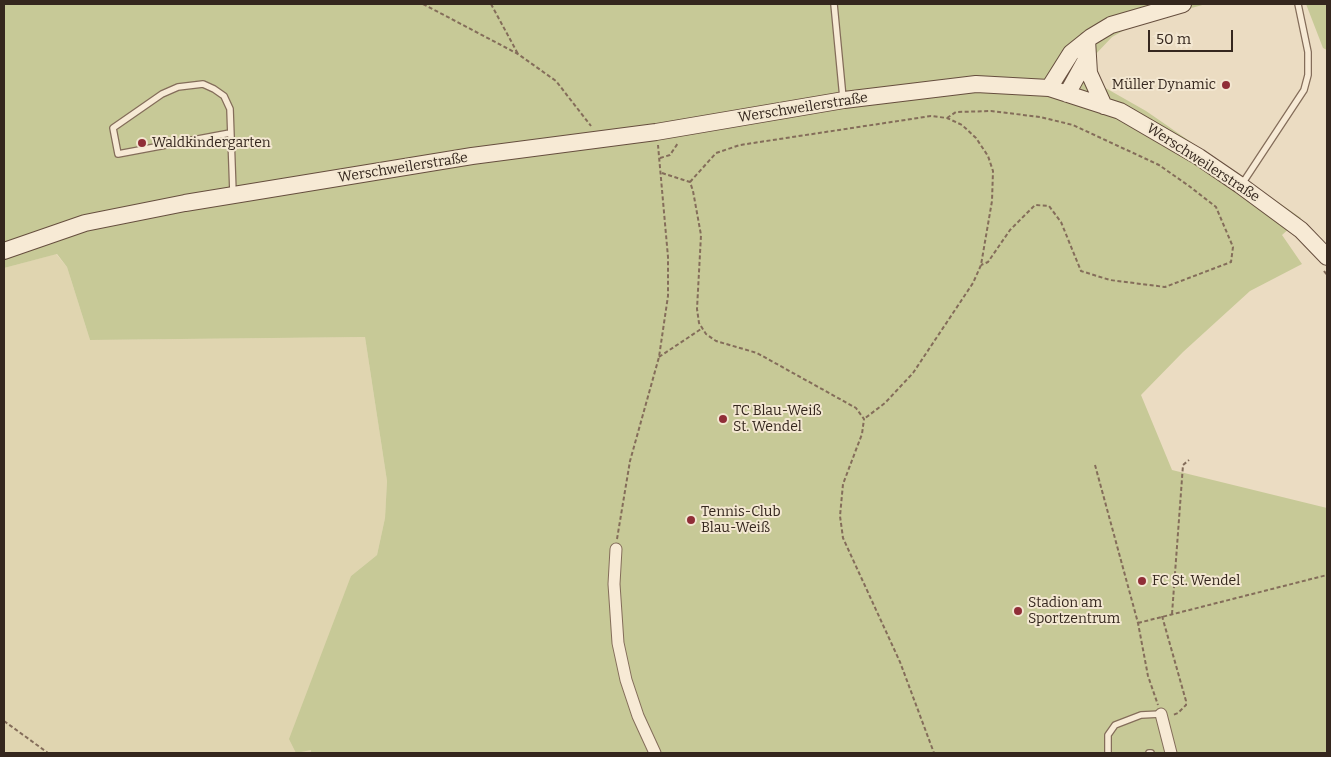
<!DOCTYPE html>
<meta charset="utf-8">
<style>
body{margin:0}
#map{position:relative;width:1331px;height:757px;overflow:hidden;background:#ebdcc2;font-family:Bitter,serif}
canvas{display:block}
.frame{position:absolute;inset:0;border:5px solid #35271e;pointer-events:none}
.scale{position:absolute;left:1148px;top:30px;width:85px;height:22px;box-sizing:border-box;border:2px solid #35271e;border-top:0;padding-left:6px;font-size:15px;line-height:18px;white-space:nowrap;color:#35271e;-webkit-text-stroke:4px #f3e7d1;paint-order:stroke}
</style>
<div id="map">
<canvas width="1331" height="757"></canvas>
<div class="frame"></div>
<div class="scale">50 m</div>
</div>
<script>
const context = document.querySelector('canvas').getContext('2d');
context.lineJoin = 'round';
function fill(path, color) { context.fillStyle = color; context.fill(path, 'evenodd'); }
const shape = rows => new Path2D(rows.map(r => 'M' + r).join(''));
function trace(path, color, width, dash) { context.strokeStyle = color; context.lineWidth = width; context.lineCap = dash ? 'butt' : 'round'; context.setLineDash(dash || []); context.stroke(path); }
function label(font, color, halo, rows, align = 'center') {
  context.font = font + ' Bitter,serif'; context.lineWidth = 4; context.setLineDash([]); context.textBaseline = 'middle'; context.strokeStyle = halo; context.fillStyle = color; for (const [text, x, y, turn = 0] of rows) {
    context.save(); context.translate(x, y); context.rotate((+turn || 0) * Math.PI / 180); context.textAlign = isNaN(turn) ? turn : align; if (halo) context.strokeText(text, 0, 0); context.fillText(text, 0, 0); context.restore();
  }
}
const farmland = shape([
 [56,254,67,267,90,340,365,337,387,481,385,518,377,555,351,576,311,753,4,753,4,268]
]);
const green = shape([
 [4,4,1206,4,1137,23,1112,37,1093,57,1095,82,1146,111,1301,218,1282,235,1302,264,1250,291,1183,352,1141,395,1172,470,1327,508,1327,753,311,753,311,750,296,753,289,739,351,576,377,555,385,518,387,481,365,337,90,340,67,267,57,254,4,268],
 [1306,4,1327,4,1327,50,1323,48]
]);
const path = shape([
 [423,4,518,54,556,81,591,126],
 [491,4,518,54],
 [947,118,956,112,991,111,1040,117,1073,125,1159,165,1189,186,1216,207,1233,247,1231,262,1165,287,1110,280,1081,271,1061,222,1049,206,1035,205,1010,230,988,262,981,265],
 [660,158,670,155,678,143],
 [662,173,690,182,693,191,701,235,697,309,699,323,706,334,716,341,757,353,856,408,864,419,862,434,843,484,840,516,843,538,900,662,934,753],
 [690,182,716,153,740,145,931,116,947,118,962,125,976,138,988,156,993,171,992,201,981,265,973,283,913,373,885,403,864,419],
 [1324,271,1327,275],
 [659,357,701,329],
 [1095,465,1138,623,1148,676,1158,705],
 [617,539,630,461,659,357,668,296,668,257,658,145],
 [1172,614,1183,465,1189,460],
 [1162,616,1186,701,1186,705,1178,713,1173,715],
 [1138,623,1327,575],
 [4,721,48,753]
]);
const lane = shape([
 [834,4,843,98],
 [230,133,118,154,113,128,162,94,178,87,203,84,214,89,224,96,230,109,233,193],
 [1242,184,1304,90,1308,75,1308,52,1298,4],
 [1108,753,1108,735,1115,725,1141,715,1161,714],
 [1149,753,1151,753]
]);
const street = shape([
 [616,549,614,584,618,643,626,680,638,716,655,753],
 [1161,714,1171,753]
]);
const secondary = shape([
 [1087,40,1089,73,1104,106],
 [1049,88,1071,53,1091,37,1111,25,1183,4],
 [1067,94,1087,58],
 [4,251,85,223,185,203,472,156,656,132,844,100,976,84,1049,88,1120,111,1199,157,1240,185,1301,230,1327,257]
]);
const markers = [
 [1226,85,5,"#902e37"],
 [142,143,5,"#902e37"],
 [723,419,5,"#902e37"],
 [691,520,5,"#902e37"],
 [1142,581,5,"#902e37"],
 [1018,611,5,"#902e37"]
];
const poiNames = [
 ["Müller Dynamic",1216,85,"right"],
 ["Waldkindergarten",152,143],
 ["TC Blau-Weiß",733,411],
 ["St. Wendel",733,427],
 ["Tennis-Club",701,512],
 ["Blau-Weiß",701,528],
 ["FC St. Wendel",1152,581],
 ["Stadion am",1028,603],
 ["Sportzentrum",1028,619]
];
const streetNames = [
 ["Werschweilerstraße",803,108,-9],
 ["Werschweilerstraße",1203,163,33],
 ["Werschweilerstraße",403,168,-9]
];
fill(farmland, '#e0d5b0');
fill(green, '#c7c997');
trace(lane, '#846d5a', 8);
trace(street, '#846d5a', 13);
trace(secondary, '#664e3e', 18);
trace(path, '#846d5a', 2, [4, 2.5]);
trace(lane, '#f7ead5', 5.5);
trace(street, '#f7ead5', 11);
trace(secondary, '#f7ead5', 16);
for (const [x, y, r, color] of markers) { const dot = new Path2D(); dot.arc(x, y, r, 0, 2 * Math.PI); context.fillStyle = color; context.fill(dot); trace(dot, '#f3e7d1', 2); }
label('14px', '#35271e', '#f3e7d1', poiNames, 'left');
label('14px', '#35271e', '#f3e7d1', streetNames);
</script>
